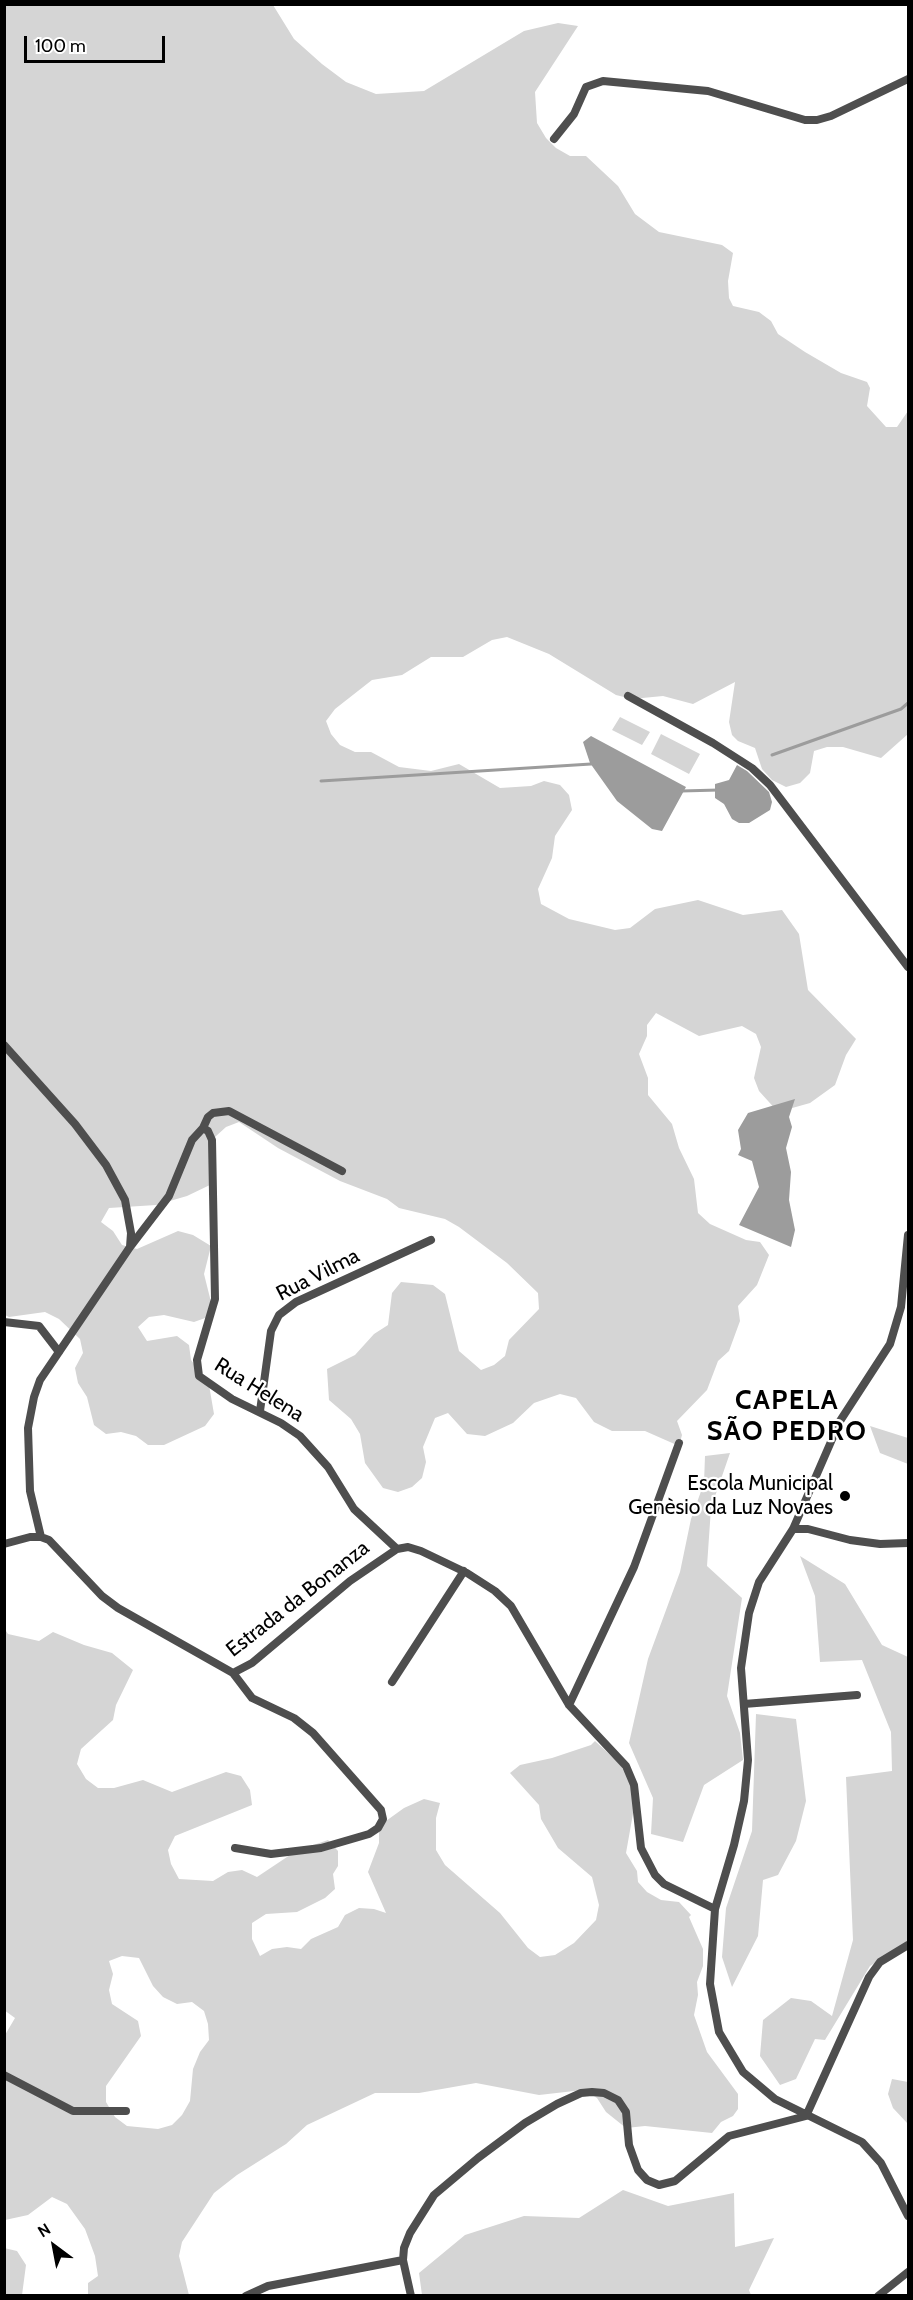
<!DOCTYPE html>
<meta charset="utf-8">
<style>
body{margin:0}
#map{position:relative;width:913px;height:2300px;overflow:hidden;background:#fff;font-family:Cabin,sans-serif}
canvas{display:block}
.frame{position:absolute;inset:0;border:6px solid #000;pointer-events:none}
.north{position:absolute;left:24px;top:2216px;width:60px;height:60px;-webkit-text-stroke:4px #fff;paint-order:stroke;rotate:328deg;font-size:16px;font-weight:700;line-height:24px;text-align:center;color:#000}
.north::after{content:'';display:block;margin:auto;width:21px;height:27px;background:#000;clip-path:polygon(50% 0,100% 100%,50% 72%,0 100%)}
.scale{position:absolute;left:24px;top:36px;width:141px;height:27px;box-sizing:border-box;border:3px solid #000;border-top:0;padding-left:8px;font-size:18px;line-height:21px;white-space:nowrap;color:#000;-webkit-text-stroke:4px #fff;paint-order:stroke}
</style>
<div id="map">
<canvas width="913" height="2300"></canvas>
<div class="frame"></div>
<div class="north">N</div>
<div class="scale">100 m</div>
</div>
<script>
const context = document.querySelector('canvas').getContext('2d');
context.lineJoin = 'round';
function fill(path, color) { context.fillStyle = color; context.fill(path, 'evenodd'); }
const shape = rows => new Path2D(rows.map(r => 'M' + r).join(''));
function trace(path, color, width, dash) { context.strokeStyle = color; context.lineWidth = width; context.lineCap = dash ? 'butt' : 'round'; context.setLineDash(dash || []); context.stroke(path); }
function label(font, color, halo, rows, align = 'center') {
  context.font = font + ' Cabin,sans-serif'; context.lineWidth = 4.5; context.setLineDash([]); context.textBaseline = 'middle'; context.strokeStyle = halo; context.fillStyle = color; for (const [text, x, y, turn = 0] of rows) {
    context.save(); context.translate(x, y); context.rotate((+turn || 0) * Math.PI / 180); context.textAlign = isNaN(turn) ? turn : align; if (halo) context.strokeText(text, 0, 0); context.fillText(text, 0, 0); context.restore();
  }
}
const green = shape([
 [4,5,273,5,294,39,322,64,346,82,376,94,424,91,524,31,558,23,578,26,535,92,537,123,546,138,556,148,570,156,586,156,618,186,635,214,659,232,722,245,733,253,728,281,729,298,733,306,759,312,771,321,778,334,805,352,841,373,867,382,870,388,867,406,886,427,897,427,908,411,908,734,881,758,843,747,827,747,814,751,810,773,800,783,786,787,772,780,762,769,755,748,738,741,732,735,729,722,735,682,693,704,663,696,632,699,616,695,549,654,507,637,492,640,463,657,431,657,402,675,372,680,335,709,326,721,331,734,340,745,355,752,371,752,399,767,431,771,459,764,500,788,531,786,544,781,560,785,569,795,572,810,555,836,552,858,538,889,541,904,569,919,615,930,630,928,655,909,698,900,743,915,782,910,799,934,808,990,856,1039,846,1055,835,1085,810,1103,778,1112,759,1091,754,1078,761,1047,756,1034,742,1026,699,1036,656,1013,647,1025,647,1036,639,1054,648,1078,648,1095,672,1124,679,1148,694,1179,698,1213,710,1224,746,1240,760,1242,769,1255,757,1285,738,1306,740,1321,729,1351,718,1361,707,1390,677,1421,682,1435,679,1446,645,1431,612,1431,594,1422,576,1398,560,1394,534,1403,513,1423,485,1436,467,1434,448,1413,435,1418,423,1447,426,1462,422,1478,412,1487,398,1492,383,1488,365,1463,360,1434,351,1419,329,1400,327,1369,355,1355,374,1334,388,1325,392,1293,401,1282,433,1285,445,1294,459,1351,481,1370,494,1365,505,1356,509,1340,539,1309,538,1293,507,1263,459,1227,445,1219,399,1208,387,1199,340,1181,278,1148,239,1122,226,1127,215,1137,212,1152,212,1184,187,1196,156,1205,109,1208,101,1222,113,1231,122,1245,137,1249,178,1231,193,1235,211,1246,204,1274,211,1302,208,1317,194,1322,164,1315,149,1317,138,1327,147,1341,177,1336,189,1345,191,1360,209,1385,214,1414,205,1426,164,1445,148,1445,136,1436,121,1432,106,1434,94,1425,87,1397,78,1383,75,1368,83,1353,80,1339,59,1319,45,1312,9,1317,5,1315],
 [620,717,650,732,642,745,612,730],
 [661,734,700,754,689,774,651,754],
 [870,1426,908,1438,908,1464,880,1453],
 [730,1453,711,1508,707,1566,742,1598,727,1696,740,1733,743,1760,704,1785,683,1842,651,1834,653,1798,629,1743,648,1659,680,1572,691,1519,704,1483,705,1456],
 [800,1556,845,1584,882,1645,908,1657,908,1942,870,1966,825,2040,815,2039,796,2079,780,2085,760,2056,763,2020,791,1998,811,2001,832,2016,853,1940,846,1777,892,1771,891,1732,862,1660,820,1662,815,1596],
 [4,1628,8,1634,39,1641,53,1632,84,1645,112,1653,133,1670,116,1705,113,1720,81,1749,77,1764,86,1779,98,1788,114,1788,143,1780,172,1792,226,1772,241,1776,250,1790,252,1805,175,1836,168,1850,171,1864,179,1879,213,1881,228,1872,242,1870,257,1877,296,1851,328,1840,338,1851,338,1866,333,1874,335,1889,325,1898,297,1912,266,1914,252,1923,252,1939,260,1956,272,1949,287,1947,301,1949,311,1939,338,1927,345,1915,359,1908,374,1909,386,1913,368,1872,379,1843,379,1826,404,1808,424,1799,440,1803,436,1818,436,1850,445,1865,500,1913,528,1948,540,1957,555,1955,574,1943,596,1920,599,1905,592,1877,558,1848,541,1819,539,1805,510,1773,520,1765,552,1758,591,1745,595,1741,619,1763,637,1791,626,1853,637,1871,638,1882,647,1892,661,1900,679,1902,691,1915,689,1917,703,1949,703,1966,697,1982,698,1995,694,2015,707,2052,738,2094,738,2109,733,2116,721,2122,712,2133,645,2126,626,2128,606,2112,597,2098,583,2090,539,2095,476,2083,419,2093,375,2093,307,2125,286,2144,237,2175,214,2193,182,2242,179,2256,189,2295,88,2295,88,2283,98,2276,95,2256,85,2229,67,2204,52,2197,28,2215,5,2220,5,2035,15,2018,4,2010],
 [122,1956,139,1958,153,1986,163,1997,177,2004,192,2002,204,2011,208,2024,209,2040,200,2052,193,2069,190,2101,182,2115,172,2125,158,2129,127,2126,115,2117,106,2102,106,2086,141,2036,138,2021,112,2004,109,1990,113,1974,109,1961],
 [756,1714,796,1719,806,1801,796,1841,778,1875,763,1880,758,1936,732,1987,722,1957,726,1908,752,1831],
 [892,2079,908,2082,908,2124,893,2108,888,2094],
 [623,2190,668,2206,734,2193,735,2247,774,2238,749,2290,751,2295,422,2295,419,2273,465,2235,524,2216,579,2218],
 [4,2248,17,2251,26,2265,22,2295,5,2295]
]);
const water = shape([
 [591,736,686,787,662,831,652,829,617,801,590,763,583,742],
 [737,765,747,771,769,792,772,802,770,810,749,823,739,823,732,819,724,804,715,798,715,784,729,780],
 [795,1099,789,1117,792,1127,786,1148,791,1172,789,1200,795,1230,791,1247,739,1225,759,1187,752,1161,738,1155,741,1149,738,1130,748,1113]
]);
const stream = shape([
 [772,755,901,709,908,703],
 [321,781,591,764],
 [681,791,719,790]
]);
const street = shape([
 [554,139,574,114,586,87,603,81,708,91,805,120,817,120,831,116,908,79],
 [628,696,713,743,752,768,770,785,908,967],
 [4,1045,75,1124,106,1165,125,1200,131,1233,130,1247,40,1380,34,1397,28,1428,30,1491,41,1537],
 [203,1128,208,1117,213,1113,229,1111,342,1171],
 [908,1235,901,1307,890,1344,840,1421,793,1529,759,1582,749,1613,741,1668,748,1760,744,1801,734,1845,715,1909,710,1984,719,2032,743,2072,775,2099,862,2142,881,2163,908,2216],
 [130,1247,169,1196,192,1140,203,1128,208,1131,212,1140,215,1299,197,1360,199,1376,232,1399,281,1423,300,1436,328,1467,354,1509,397,1549],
 [4,1322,39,1326,59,1352],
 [260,1411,271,1331,279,1315,296,1302,431,1240],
 [793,1529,808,1529,850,1540,880,1544,908,1543],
 [4,1544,30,1537,41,1537,49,1540,102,1596,118,1608,233,1673,252,1663,350,1581,397,1549,408,1547,421,1551,467,1573,495,1591,511,1606,569,1705,626,1766,634,1785,641,1848,655,1875,664,1884,715,1909],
 [233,1673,252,1698,294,1718,313,1733,381,1810,383,1819,378,1828,369,1834,321,1848,271,1854,235,1848],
 [392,1682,464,1571],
 [744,1704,857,1695],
 [569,1705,634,1567,679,1443],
 [4,2075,73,2111,126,2111],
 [246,2296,268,2286,403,2260],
 [411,2296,403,2260,404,2248,410,2233,434,2195,478,2158,525,2123,557,2104,581,2093,592,2092,604,2093,618,2100,626,2112,629,2145,638,2170,647,2180,659,2185,675,2181,729,2136,806,2116,869,1977,880,1962,908,1945],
 [878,2296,908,2272]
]);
const markers = [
 [845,1496,6,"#000"]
];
const streetNames = [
 ["Rua Vilma",318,1275,-27],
 ["Rua Helena",259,1390,32],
 ["Estrada da Bonanza",298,1599,-38]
];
const poiNames = [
 ["Escola Municipal",833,1484],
 ["Genèsio da Luz Novaes",833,1508]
];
const districtNames = [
 ["CAPELA",787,1401],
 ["SÃO PEDRO",787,1432]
];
fill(green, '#d5d5d5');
fill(water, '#9c9c9c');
trace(stream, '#9c9c9c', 3);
trace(street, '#4e4e4e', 8);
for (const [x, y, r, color] of markers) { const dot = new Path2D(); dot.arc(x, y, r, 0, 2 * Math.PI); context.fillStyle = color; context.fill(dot); trace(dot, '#fff', 2); }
label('21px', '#000', '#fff', streetNames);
label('21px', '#000', '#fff', poiNames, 'right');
context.letterSpacing = '1.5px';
label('bold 27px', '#000', '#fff', districtNames);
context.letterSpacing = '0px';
</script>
